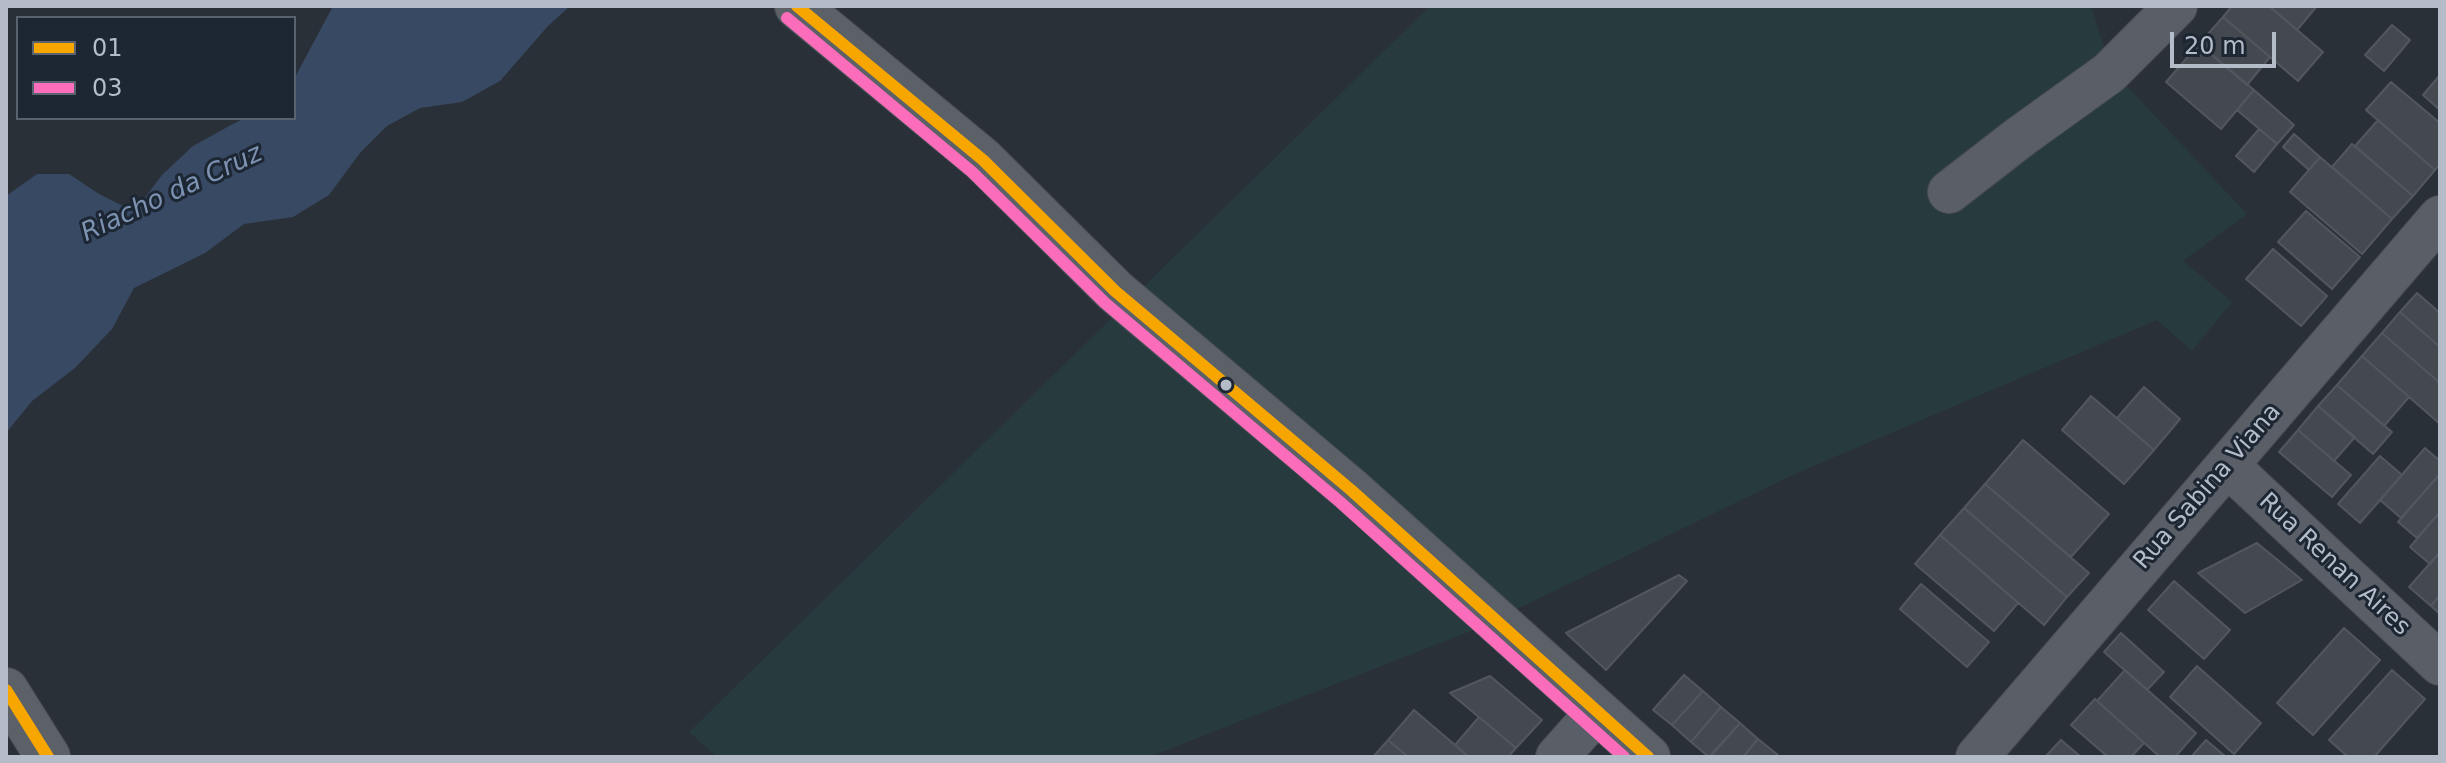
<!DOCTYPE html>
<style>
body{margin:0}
#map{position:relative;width:2446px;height:763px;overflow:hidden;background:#2a3038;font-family:"DejaVu Sans",sans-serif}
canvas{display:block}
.frame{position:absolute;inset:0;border:8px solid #b4bcc9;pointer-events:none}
.legend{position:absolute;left:16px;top:16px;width:280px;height:104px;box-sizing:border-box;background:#1d2633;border:2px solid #59626f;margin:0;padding:10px 14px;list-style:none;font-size:24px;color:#b4bcc9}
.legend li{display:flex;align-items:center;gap:16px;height:40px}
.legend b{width:40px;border:2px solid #59626f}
.scale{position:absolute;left:2170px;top:32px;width:106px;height:36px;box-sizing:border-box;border:4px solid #b4bcc9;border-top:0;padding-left:10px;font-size:24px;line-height:28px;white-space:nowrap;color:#b4bcc9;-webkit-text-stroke:6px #1d2633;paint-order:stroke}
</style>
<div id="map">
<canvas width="2446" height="763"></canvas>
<div class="frame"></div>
<ul class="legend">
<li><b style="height:10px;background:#f7a600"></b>01</li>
<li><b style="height:10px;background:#fb6dba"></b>03</li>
</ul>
<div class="scale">20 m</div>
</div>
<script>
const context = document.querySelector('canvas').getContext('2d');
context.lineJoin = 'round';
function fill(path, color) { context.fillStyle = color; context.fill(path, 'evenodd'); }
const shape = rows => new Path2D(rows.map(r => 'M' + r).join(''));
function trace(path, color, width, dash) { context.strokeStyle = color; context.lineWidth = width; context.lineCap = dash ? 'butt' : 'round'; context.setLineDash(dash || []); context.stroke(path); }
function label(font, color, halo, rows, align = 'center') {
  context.font = font + ' "DejaVu Sans",sans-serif'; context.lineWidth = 6; context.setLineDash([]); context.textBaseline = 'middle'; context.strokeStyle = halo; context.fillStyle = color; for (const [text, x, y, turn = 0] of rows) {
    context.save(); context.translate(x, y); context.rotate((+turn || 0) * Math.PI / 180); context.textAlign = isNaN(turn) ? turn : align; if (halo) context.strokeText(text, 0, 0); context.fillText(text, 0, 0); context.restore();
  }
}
const green = shape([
 [1430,6,2091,6,2111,69,2247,214,2183,261,2232,302,2192,351,2157,320,1797,473,1476,629,1149,757,717,757,689,732]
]);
const water = shape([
 [333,6,570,6,548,26,500,81,462,102,420,108,387,126,360,153,329,195,293,217,244,224,205,253,134,288,112,329,75,368,32,401,6,433,6,196,37,174,69,174,99,194,125,207,144,199,162,175,193,146,231,125,245,118,294,118,294,79]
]);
const building = shape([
 [2232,6,2269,6,2323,52,2298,81,2223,17,2232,6],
 [2269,6,2317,6,2297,30,2269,6],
 [2223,17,2270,57,2247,85,2199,44,2223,17],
 [2392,25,2410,40,2384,71,2365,55,2392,25],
 [2199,44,2254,90,2221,129,2166,82,2199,44],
 [2440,75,2440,110,2423,95,2440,75],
 [2391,82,2440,123,2440,164,2435,170,2366,110,2391,82],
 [2254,90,2294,125,2277,144,2237,110,2254,90],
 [2378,120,2435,170,2413,196,2355,146,2378,120],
 [2259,129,2277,144,2254,172,2236,156,2259,129],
 [2294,134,2320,157,2309,170,2283,147,2294,134],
 [2352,144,2413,196,2392,219,2332,167,2352,144],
 [2320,157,2392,219,2362,254,2290,192,2320,157],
 [2306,211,2360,257,2332,289,2278,242,2306,211],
 [2273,249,2327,296,2301,326,2246,279,2273,249],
 [2417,293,2440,313,2440,347,2400,312,2417,293],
 [2400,312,2440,347,2440,383,2382,333,2400,312],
 [2382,333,2440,383,2440,424,2362,356,2382,333],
 [2362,356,2409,397,2384,426,2337,385,2362,356],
 [2337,385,2392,432,2373,454,2318,406,2337,385],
 [2144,387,2180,419,2154,450,2117,418,2144,387],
 [2091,396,2154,450,2124,484,2062,430,2091,396],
 [2318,406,2355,437,2334,461,2298,430,2318,406],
 [2298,430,2351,475,2332,497,2279,452,2298,430],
 [2023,440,2109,514,2071,557,1985,484,2023,440],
 [2425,448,2440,461,2440,474,2401,518,2380,500,2425,448],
 [2380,456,2402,475,2360,523,2338,504,2380,456],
 [2440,474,2440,512,2417,538,2398,522,2440,474],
 [1985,484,2089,573,2067,597,1964,508,1985,484],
 [1964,508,2067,597,2044,625,1940,535,1964,508],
 [2440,512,2440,552,2430,564,2410,547,2440,512],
 [1940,535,2018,603,1994,631,1915,564,1940,535],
 [2257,543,2302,580,2245,613,2198,573,2257,543],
 [2440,552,2440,595,2431,606,2409,587,2440,552],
 [1679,575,1687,581,1606,670,1566,633,1679,575],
 [2174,581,2230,630,2204,659,2148,610,2174,581],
 [1921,584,1989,642,1967,667,1900,609,1921,584],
 [2440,595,2440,614,2431,606,2440,595],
 [2344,628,2380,660,2313,735,2277,703,2344,628],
 [2121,633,2164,672,2147,690,2104,652,2121,633],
 [2197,666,2261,723,2234,754,2170,697,2197,666],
 [2125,670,2196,733,2175,757,2160,757,2097,701,2125,670],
 [2392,670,2425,699,2374,757,2348,757,2329,740,2392,670],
 [1684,675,1703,691,1672,725,1653,710,1684,675],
 [1490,676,1542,720,1516,748,1450,693,1490,676],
 [1703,691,1721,707,1691,742,1672,725,1703,691],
 [2095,699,2144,743,2131,757,2108,757,2071,725,2095,699],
 [1721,707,1740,723,1709,757,1691,742,1721,707],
 [1414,710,1455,745,1469,757,1408,757,1388,740,1414,710],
 [1479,717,1516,748,1508,757,1469,757,1455,745,1479,717],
 [1740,723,1758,739,1743,757,1710,757,1740,723],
 [1758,739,1778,755,1776,757,1743,757,1758,739],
 [1388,740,1408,757,1373,757,1388,740],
 [2061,740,2081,757,2045,757,2061,740],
 [2206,740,2226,757,2191,757,2206,740]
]);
const street = shape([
 [1949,192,2020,137,2109,73,2176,6],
 [2227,465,2440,664],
 [1557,757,1597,712],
 [1977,757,2440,217]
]);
const primary = shape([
 [797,6,983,160,1115,291,1351,490,1648,757],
 [6,690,48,757]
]);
const bus1 = shape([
 [797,6,983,160,1115,291,1351,490,1648,757],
 [6,690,48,757]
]);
const bus2 = shape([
 [787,18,972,172,1105,303,1340,502,1624,757]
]);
const markers = [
 [1226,385,7,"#b4bcc9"]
];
const streetNames = [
 ["Rua Sabina Viana",2208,487,-49],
 ["Rua Renan Aires",2334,565,43]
];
const waterNames = [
 ["Riacho da Cruz",172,194,-25]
];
fill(green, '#273a3e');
fill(water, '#384963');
fill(building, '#444950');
trace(building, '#52575f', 2);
trace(street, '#484c53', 44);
trace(primary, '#484c55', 46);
trace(street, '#5a5e66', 42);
trace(primary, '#5c6168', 44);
trace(bus1, '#f7a600', 12);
trace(bus2, '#fb6dba', 12);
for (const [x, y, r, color] of markers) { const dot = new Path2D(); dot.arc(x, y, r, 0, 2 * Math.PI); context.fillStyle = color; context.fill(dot); trace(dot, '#1d2633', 3); }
label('24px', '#b4bcc9', '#1d2633', streetNames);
label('italic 26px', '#7c92b1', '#1d2633', waterNames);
</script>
